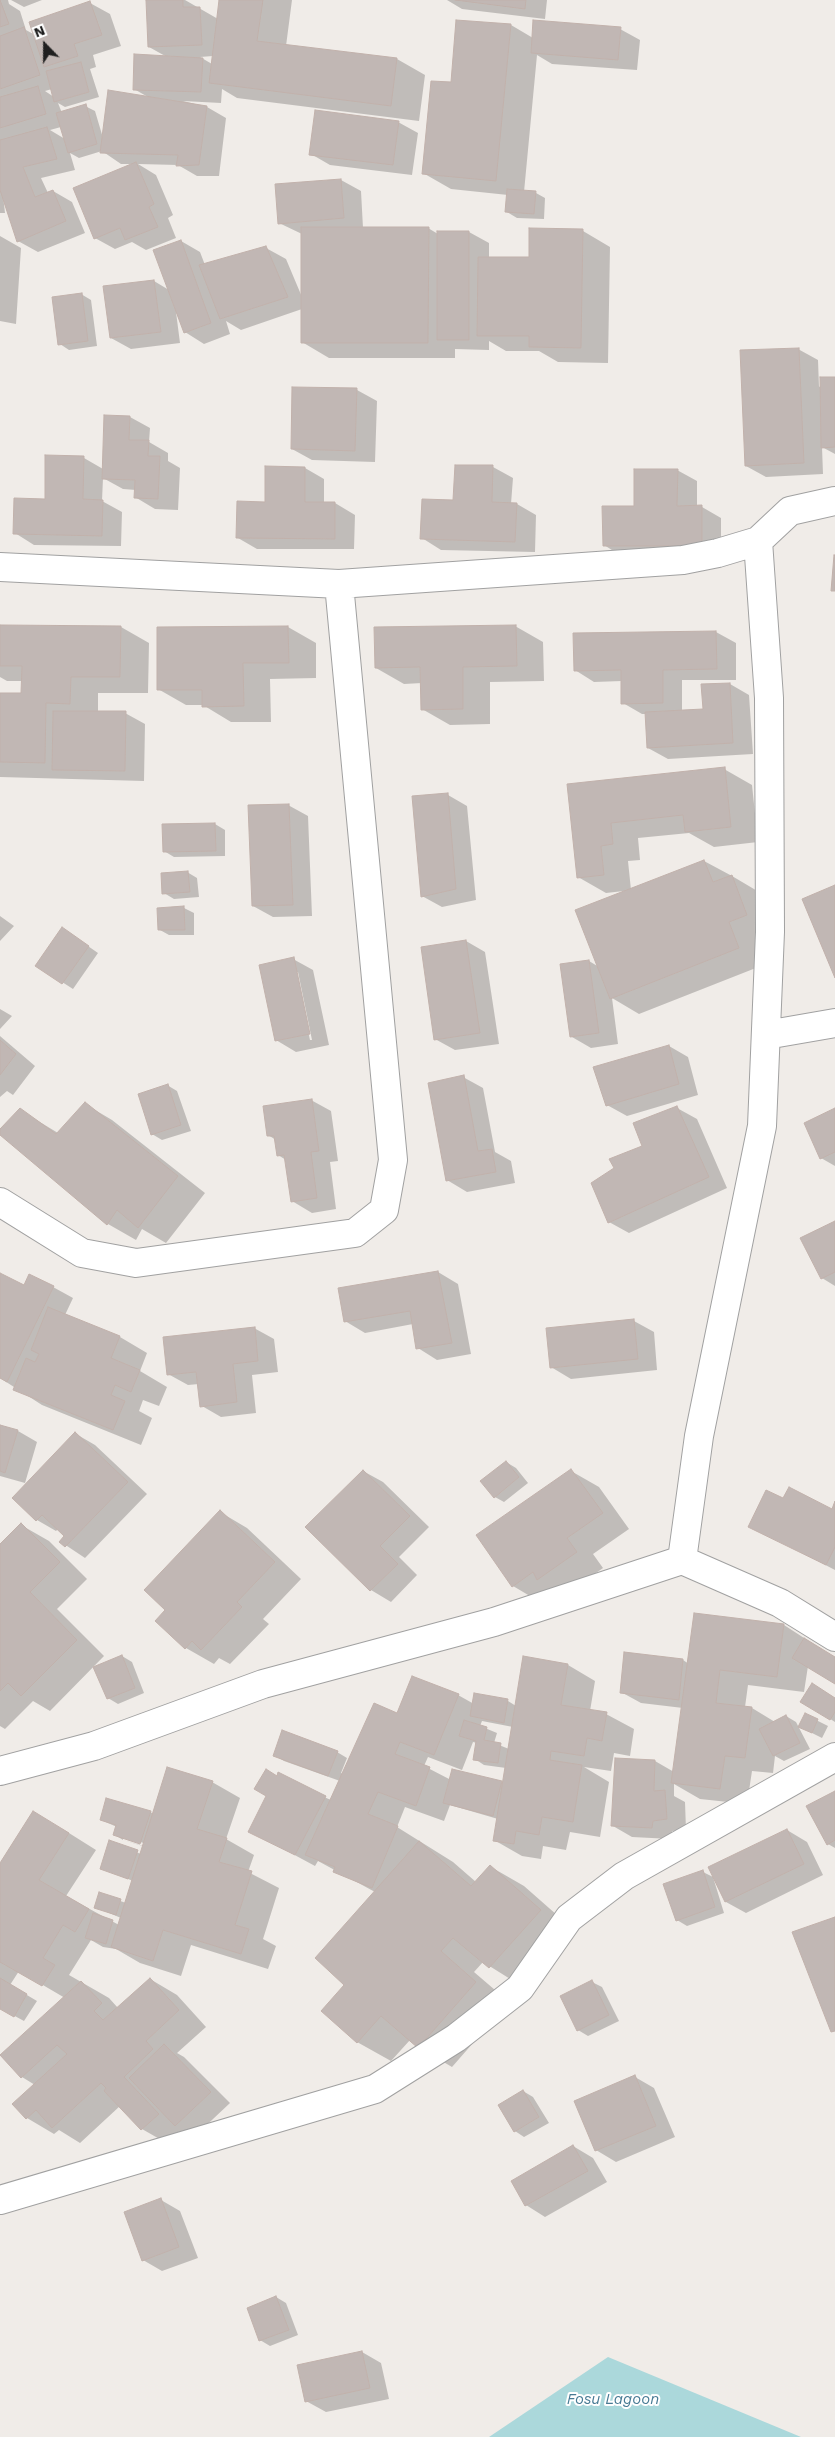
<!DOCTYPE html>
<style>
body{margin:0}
#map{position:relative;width:835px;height:2437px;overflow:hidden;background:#f0ece8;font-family:"Work Sans",sans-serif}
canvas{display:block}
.north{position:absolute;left:20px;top:20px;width:50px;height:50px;-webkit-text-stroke:4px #fff;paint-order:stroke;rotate:338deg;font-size:14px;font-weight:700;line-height:20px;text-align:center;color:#202020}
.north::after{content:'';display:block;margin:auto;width:18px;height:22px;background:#202020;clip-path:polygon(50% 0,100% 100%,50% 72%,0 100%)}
</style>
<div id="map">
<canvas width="835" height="2437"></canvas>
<div class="north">N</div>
</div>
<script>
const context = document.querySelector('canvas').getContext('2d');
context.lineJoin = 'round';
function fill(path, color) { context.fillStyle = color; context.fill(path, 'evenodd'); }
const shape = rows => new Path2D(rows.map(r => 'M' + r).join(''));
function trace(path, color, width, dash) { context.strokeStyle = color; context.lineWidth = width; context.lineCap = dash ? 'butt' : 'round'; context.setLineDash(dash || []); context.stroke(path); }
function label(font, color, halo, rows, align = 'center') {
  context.font = font + ' "Work Sans",sans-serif'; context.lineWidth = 4; context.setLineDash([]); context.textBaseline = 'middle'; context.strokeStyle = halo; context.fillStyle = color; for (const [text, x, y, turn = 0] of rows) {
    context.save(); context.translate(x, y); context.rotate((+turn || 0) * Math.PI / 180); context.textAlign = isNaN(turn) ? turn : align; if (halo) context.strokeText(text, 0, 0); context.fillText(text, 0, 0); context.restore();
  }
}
const water = shape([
 [608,2357,801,2437,489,2437]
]);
const shadow = shape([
 [0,0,8,0,9,4,20,11,26,30,35,35,90,3,110,14,121,46,93,55,96,67,90,69,99,97,65,107,58,103,62,113,85,106,95,111,103,138,148,97,134,89,167,57,149,47,156,0,185,0,218,19,221,0,292,0,286,46,397,59,425,75,419,121,237,98,222,89,221,103,183,101,207,107,226,118,219,176,197,176,178,165,138,164,156,175,173,215,168,218,176,238,146,250,132,242,115,249,95,238,134,164,121,164,102,151,79,158,70,153,75,170,41,178,48,193,53,191,72,202,85,233,38,252,18,241,3,195,5,213,0,213],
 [213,56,212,64,200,57],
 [52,89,54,97,45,91],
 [61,127,65,139,50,130],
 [11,0,42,0,24,7],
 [447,0,547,0,545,19,462,9],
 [511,25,533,38,620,29,640,40,637,70,552,64,537,55,524,192,536,193,545,198,544,219,517,218,507,212,508,195,451,189,423,173,452,84],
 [398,122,418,133,412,175,330,165,311,154],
 [341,180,361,191,363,228,428,228,438,234,469,232,489,243,489,258,530,258,583,231,610,247,608,363,558,362,539,351,506,351,489,341,489,350,455,349,455,358,329,358,302,342,302,309,241,330,226,321,230,334,204,344,185,332,176,312,180,343,131,349,111,338,154,281,169,290,181,241,200,252,205,265,266,248,286,259,302,297,302,234,279,223],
 [0,236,21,248,16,324,0,321],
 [81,294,91,300,97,346,69,350,60,344],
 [798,349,818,360,819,387,835,378,835,454,822,447,823,474,766,477,746,466],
 [294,388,357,390,377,401,375,462,312,460,292,449],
 [105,416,130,417,150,428,149,442,168,453,168,461,180,468,178,510,155,509,135,497,136,490,123,489,103,478,102,501,122,512,121,546,34,545,15,533,84,458,103,469],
 [456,466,493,467,513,478,511,504,517,504,536,515,535,552,441,550,422,538,454,502],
 [305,468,324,479,324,503,335,503,355,515,354,549,257,549,238,538,266,503],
 [677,470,697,481,697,507,702,507,721,518,721,556,623,557,604,545,635,507],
 [0,626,121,627,149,643,148,693,98,693,98,712,125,713,145,724,144,781,0,777,0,694,22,694,23,681,7,681,0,677],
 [515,626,543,642,544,681,490,682,490,724,450,725,422,709,422,683,404,684,376,668],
 [288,627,316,643,316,678,270,679,271,722,231,722,203,705,186,705,158,689],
 [716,632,736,643,736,680,682,680,682,711,704,710,730,684,749,695,753,754,668,759,648,748,646,714,642,714,623,703,622,681,594,682,575,670],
 [724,769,752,785,758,842,714,847,689,833,638,838,640,860,628,861,631,890,704,861,732,876,759,892,774,930,755,938,766,964,639,1014,612,998,618,1044,591,1048,572,1037,589,961,599,967,624,891,606,893,578,877,568,785],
 [448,795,467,806,476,900,442,907,422,896],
 [288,805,308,816,312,916,273,917,253,906],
 [215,824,225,830,225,856,174,857,164,851,164,825],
 [187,872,197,878,199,897,174,899,164,893],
 [184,908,194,913,194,935,169,935,160,930],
 [0,916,14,926,0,941],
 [72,935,98,953,73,989,37,966],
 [466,941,485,952,499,1044,455,1050,435,1039],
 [293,959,313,970,329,1045,296,1052,276,1040],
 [295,972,298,972,312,1040,310,1040],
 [0,1009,12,1016,0,1029],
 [0,1036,35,1066,13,1095,7,1091,0,1097],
 [669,1046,688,1057,698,1095,627,1116,607,1105],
 [463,1077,483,1088,495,1152,511,1161,515,1183,467,1192,447,1180],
 [167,1085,177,1091,191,1131,162,1140,152,1134],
 [311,1100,331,1111,338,1161,330,1162,336,1209,312,1213,292,1201,286,1160,278,1155,276,1140,268,1135],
 [85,1104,112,1120,205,1193,166,1243,142,1229,136,1240,108,1224,0,1133,0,1131,20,1110,58,1133],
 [677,1108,697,1119,727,1188,629,1233,609,1222,616,1169,643,1146],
 [835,1110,835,1166,821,1158],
 [835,1222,835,1286,822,1278],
 [438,1272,458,1284,471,1354,437,1360,418,1348,413,1324,365,1333,345,1321],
 [0,1275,25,1286,53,1287,73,1298,65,1315,120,1337,147,1353,140,1371,167,1387,159,1406,143,1400,139,1411,152,1418,141,1445,42,1405,0,1378],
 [634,1321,654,1332,657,1370,571,1379,551,1367],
 [254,1328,274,1339,278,1372,252,1375,256,1413,221,1417,202,1406,199,1384,188,1385,168,1374],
 [0,1426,18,1431,37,1442,25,1483,0,1476],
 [76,1434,95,1445,147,1494,85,1558,61,1542,66,1536,58,1529,56,1531,37,1520],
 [506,1462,516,1468,528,1483,504,1502,495,1497],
 [363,1471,383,1482,429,1527,399,1557,417,1575,391,1602,371,1590,307,1527],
 [571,1471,599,1487,629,1529,593,1554,603,1568,565,1595,540,1602,513,1586],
 [783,1500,832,1511,835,1505,835,1570,750,1526],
 [220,1512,247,1528,301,1579,263,1619,269,1624,230,1664,219,1658,214,1664,186,1648,157,1621,167,1610],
 [21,1525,49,1541,87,1579,57,1609,104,1656,50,1711,33,1701,5,1729,0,1726,0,1546],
 [784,1625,835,1658,835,1683,808,1666,804,1692,748,1685,745,1707,752,1708,775,1722,786,1716,796,1722,810,1749,784,1761,775,1756,773,1773,752,1771,747,1804,700,1799,674,1784,674,1796,685,1802,686,1830,672,1831,671,1839,632,1837,613,1826,616,1759,655,1761,674,1772,683,1708,641,1703,621,1692,625,1653,683,1660,689,1664],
 [122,1656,132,1662,144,1693,118,1704,108,1698],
 [568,1665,595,1681,590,1711,606,1714,634,1729,630,1756,614,1753,611,1771,584,1767,609,1782,600,1837,570,1832,566,1850,543,1846,541,1859,522,1856,494,1840,498,1819,450,1805,444,1821,405,1807,397,1827,453,1862,476,1882,491,1867,524,1886,574,1930,523,1987,483,1962,474,1972,509,2002,452,2067,418,2047,410,2040,391,2061,357,2042,346,1985,375,1892,318,1861,315,1866,250,1831,278,1777,331,1800,340,1781,284,1761,274,1755,337,1752,347,1758,341,1773,343,1774,398,1715,458,1695,474,1704,508,1701,516,1706],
 [482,1721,513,1727,509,1749,494,1743,497,1733,480,1726],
 [473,1742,477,1743,475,1759,484,1765,506,1768,503,1783,451,1780,424,1766,428,1757,462,1770],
 [835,1699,835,1722,802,1701],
 [806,1715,828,1726,822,1738,810,1732],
 [212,1782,240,1798,226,1839,254,1855,248,1872,279,1888,263,1939,276,1946,268,1969,191,1945,181,1976,140,1963,116,1949,103,1947,91,1940,69,1975,109,1998,118,2008,150,1979,177,1995,206,2027,177,2053,184,2057,230,2103,195,2136,185,2131,170,2145,142,2129,120,2106,80,2143,59,2130,54,2134,27,2118,14,2104,35,2085,22,2077,65,1998,19,1971,10,1985,37,2001,24,2021,0,2008,0,1865,61,1828,96,1850,66,1896,119,1925,121,1918,95,1907,100,1894,126,1903,133,1881,101,1868,110,1842,141,1854,144,1846,123,1840,146,1847,147,1844,123,1837,123,1840,115,1835,117,1827,101,1820,150,1812,154,1814],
 [835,1792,835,1848,828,1844],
 [787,1830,807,1842,823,1875,746,1913,726,1902,710,1867],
 [703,1872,713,1877,724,1913,687,1926,677,1920],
 [592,1982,602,1987,619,2021,588,2036,578,2030],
 [635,2077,654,2088,675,2137,616,2162,596,2150],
 [523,2091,533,2097,549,2123,524,2137,515,2131],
 [573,2146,593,2158,607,2182,545,2217,526,2205],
 [161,2200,180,2211,198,2258,162,2271,143,2260],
 [276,2297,286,2303,298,2335,270,2346,260,2340],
 [362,2352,381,2363,389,2399,326,2412,306,2401]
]);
const building = shape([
 [0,0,9,24,0,27,0,0],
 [146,0,183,0,183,7,200,7,202,45,148,47,146,0],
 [219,0,263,0,257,41,397,58,391,106,209,83,219,0],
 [455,0,526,0,525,9,455,0],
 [90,1,102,35,74,44,78,56,44,67,29,22,90,1],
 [456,20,511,24,496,181,422,174,431,81,451,82,456,20],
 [533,20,621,27,618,60,531,53,533,20],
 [24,27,40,75,0,89,0,36,24,27],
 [134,54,203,58,201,92,133,90,134,54],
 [81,62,89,92,54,102,46,71,81,62],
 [38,86,46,114,0,128,0,97,38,86],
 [108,90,207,106,199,165,176,166,178,155,100,153,108,90],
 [86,104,97,144,68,153,56,113,86,104],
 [315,110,399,121,393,165,309,155,315,110],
 [47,127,57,159,23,167,35,197,53,190,66,221,17,242,0,190,0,140,47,127],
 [136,162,154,204,149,207,158,227,125,240,120,228,94,239,73,188,136,162],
 [341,179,344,218,278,224,275,184,341,179],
 [507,189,536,191,534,214,505,212,507,189],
 [301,227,429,227,428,343,301,343,301,227],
 [529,228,583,229,581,348,529,347,529,336,477,336,478,257,529,257,529,228],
 [437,231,469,231,469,340,437,340,437,231],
 [181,240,211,323,184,333,153,250,181,240],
 [266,246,288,297,220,319,199,265,266,246],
 [154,280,161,332,110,338,103,286,154,280],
 [82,293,88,341,58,345,52,297,82,293],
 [799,348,804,463,745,466,740,350,799,348],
 [820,377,835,377,835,447,821,448,820,377],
 [292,387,357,388,355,451,291,449,292,387],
 [104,415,130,416,129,440,149,440,148,456,160,456,158,499,134,498,135,480,102,479,104,415],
 [45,455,84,456,83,499,103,500,102,536,13,534,14,498,45,499,45,455],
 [455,465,493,465,492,502,517,503,515,542,420,539,422,499,453,500,455,465],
 [265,466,305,467,305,502,335,502,335,539,236,538,237,501,265,502,265,466],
 [634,469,678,469,677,506,702,505,702,546,603,546,602,506,634,506,634,469],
 [834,555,835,555,835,591,831,591,834,555],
 [0,625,121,626,120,677,71,677,70,704,46,703,45,763,0,762,0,693,21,693,22,666,0,666,0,625],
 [516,625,517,666,463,667,463,709,421,710,420,667,375,668,374,627,516,625],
 [288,626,289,663,243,663,244,706,202,707,202,690,157,690,157,627,288,626],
 [716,631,717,669,663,670,663,703,621,704,621,670,574,671,573,633,716,631],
 [730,683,733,743,647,748,645,712,703,709,701,684,730,683],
 [53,711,126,711,125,771,52,770,53,711],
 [725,767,731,827,685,832,683,815,611,823,613,844,601,846,604,875,577,878,567,784,725,767],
 [448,793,456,889,421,897,412,796,448,793],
 [289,804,293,905,252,906,248,805,289,804],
 [215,823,216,851,163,852,162,824,215,823],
 [704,860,713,882,732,875,747,915,729,922,739,948,610,999,575,910,704,860],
 [188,871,190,892,162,894,161,873,188,871],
 [835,885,835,978,802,899,835,885],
 [184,906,185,930,158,930,157,908,184,906],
 [62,927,89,946,62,984,35,966,62,927],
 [466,940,480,1033,434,1040,421,947,466,940],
 [294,957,310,1034,275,1041,259,965,294,957],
 [589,960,599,1033,570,1037,560,964,589,960],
 [0,1040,16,1054,0,1075,0,1040],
 [669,1045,679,1084,606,1106,593,1067,669,1045],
 [464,1075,478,1151,492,1149,496,1172,446,1181,428,1083,464,1075],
 [168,1084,181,1125,151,1135,138,1094,168,1084],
 [312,1099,319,1151,311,1152,317,1198,291,1202,284,1155,277,1156,274,1136,267,1136,263,1106,312,1099],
 [85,1102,178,1176,138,1228,117,1210,107,1225,0,1135,0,1129,20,1108,56,1134,85,1102],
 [677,1106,709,1177,608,1223,591,1183,614,1168,609,1159,642,1146,633,1123,677,1106],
 [835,1108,835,1152,820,1159,804,1123,835,1108],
 [835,1221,835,1272,821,1279,800,1238,835,1221],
 [438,1271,452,1343,416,1349,410,1311,344,1322,338,1288,438,1271],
 [0,1273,24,1285,29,1274,54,1286,7,1382,0,1378,0,1273],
 [48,1307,120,1336,111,1358,140,1370,131,1392,115,1385,111,1395,125,1401,113,1430,13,1390,26,1358,35,1362,39,1354,31,1350,48,1307],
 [634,1319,638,1359,550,1368,546,1328,634,1319],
 [255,1327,258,1361,233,1364,237,1402,200,1407,196,1372,167,1375,163,1337,255,1327],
 [0,1425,18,1430,5,1473,0,1471,0,1425],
 [75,1432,128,1482,65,1547,59,1542,64,1536,42,1515,36,1521,12,1498,75,1432],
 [506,1461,519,1477,494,1498,480,1481,506,1461],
 [571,1469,603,1513,567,1538,577,1552,537,1580,533,1572,512,1587,476,1535,571,1469],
 [363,1470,410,1516,380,1546,398,1564,370,1591,305,1527,363,1470],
 [789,1487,832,1509,835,1501,835,1547,826,1565,748,1527,766,1490,783,1498,789,1487],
 [220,1510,275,1562,237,1602,242,1607,201,1650,192,1641,185,1649,155,1621,165,1610,144,1590,220,1510],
 [21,1523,60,1562,30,1592,77,1640,21,1696,8,1683,0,1691,0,1544,21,1523],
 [694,1613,784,1624,777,1677,720,1670,716,1703,752,1707,745,1758,725,1756,720,1789,671,1783,694,1613],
 [804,1638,835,1657,835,1684,792,1658,804,1638],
 [624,1652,683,1659,679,1700,620,1693,624,1652],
 [122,1655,135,1688,107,1699,93,1667,122,1655],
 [523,1656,568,1664,561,1705,607,1712,602,1741,587,1738,584,1756,551,1751,550,1760,582,1765,573,1822,542,1817,539,1835,516,1831,514,1844,493,1841,523,1656],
 [412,1676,459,1694,434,1755,400,1742,395,1754,430,1767,416,1806,378,1792,368,1814,398,1826,372,1888,333,1872,335,1867,305,1855,374,1703,397,1713,412,1676],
 [812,1683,835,1698,835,1712,830,1720,800,1702,812,1683],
 [474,1693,508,1699,504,1723,470,1716,474,1693],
 [805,1713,818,1719,812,1733,798,1727,805,1713],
 [786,1715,800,1743,773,1756,759,1729,786,1715],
 [464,1720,487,1727,484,1740,501,1743,498,1763,473,1760,476,1741,459,1736,464,1720],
 [282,1730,338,1751,328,1776,273,1756,282,1730],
 [615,1758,655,1760,654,1791,665,1790,667,1819,653,1821,652,1828,611,1826,615,1758],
 [167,1767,213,1781,197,1829,227,1838,219,1862,252,1871,235,1925,249,1929,241,1954,163,1930,153,1961,111,1947,167,1767],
 [266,1769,277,1776,278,1772,326,1796,295,1855,248,1832,266,1796,254,1789,266,1769],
 [452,1769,502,1781,493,1816,443,1803,452,1769],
 [835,1791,835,1840,827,1845,806,1806,835,1791],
 [106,1798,151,1811,140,1844,113,1835,116,1825,100,1820,106,1798],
 [33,1811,69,1833,39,1880,89,1909,75,1932,63,1925,43,1958,55,1965,42,1986,0,1962,0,1863,33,1811],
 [787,1829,804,1864,725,1902,708,1867,787,1829],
 [109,1840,138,1850,128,1879,100,1869,109,1840],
 [419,1841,471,1886,490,1865,541,1910,489,1968,453,1938,441,1951,476,1982,418,2048,381,2016,357,2043,321,2011,344,1985,315,1958,419,1841],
 [703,1870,715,1907,676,1921,663,1884,703,1870],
 [99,1892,121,1899,116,1915,94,1908,99,1892],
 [93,1913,113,1920,106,1944,85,1938,93,1913],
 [835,1917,835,2031,831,2032,792,1932,835,1917],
 [0,1978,27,1994,14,2017,0,2009,0,1978],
 [150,1978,179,2010,146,2041,153,2049,124,2077,159,2114,141,2130,104,2091,106,2088,101,2083,52,2128,36,2110,26,2119,12,2104,67,2054,57,2045,21,2078,0,2055,81,1981,102,2003,94,2011,103,2020,150,1978],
 [592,1980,609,2015,577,2031,560,1996,592,1980],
 [164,2044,211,2092,175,2126,129,2078,164,2044],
 [635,2075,656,2126,595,2151,574,2101,635,2075],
 [523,2090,539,2117,514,2132,498,2105,523,2090],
 [573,2145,588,2171,525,2206,511,2181,573,2145],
 [161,2198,179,2247,142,2261,124,2212,161,2198],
 [276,2296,289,2330,259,2341,247,2308,276,2296],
 [362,2351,370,2388,305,2402,297,2365,362,2351]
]);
const minor = shape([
 [0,567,339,584,683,560,718,553,758,541,790,511,835,501],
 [766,1035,835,1023],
 [0,1202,82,1253,136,1263,355,1233,384,1210,393,1160,339,584],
 [682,1560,699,1436,762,1126,770,932,769,698,758,541],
 [0,1771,94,1746,263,1684,494,1622,682,1560,780,1603,835,1637],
 [0,2200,375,2089,456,2038,520,1988,569,1918,624,1876,835,1757]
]);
const waterNames = [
 ["Fosu Lagoon",613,2400]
];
fill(water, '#abd8db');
fill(shadow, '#0003');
fill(building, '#c1b7b4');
trace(building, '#c1b1ab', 1);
trace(minor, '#a1a1a1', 30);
trace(minor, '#fff', 28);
label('italic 15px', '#477a94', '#fff', waterNames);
</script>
